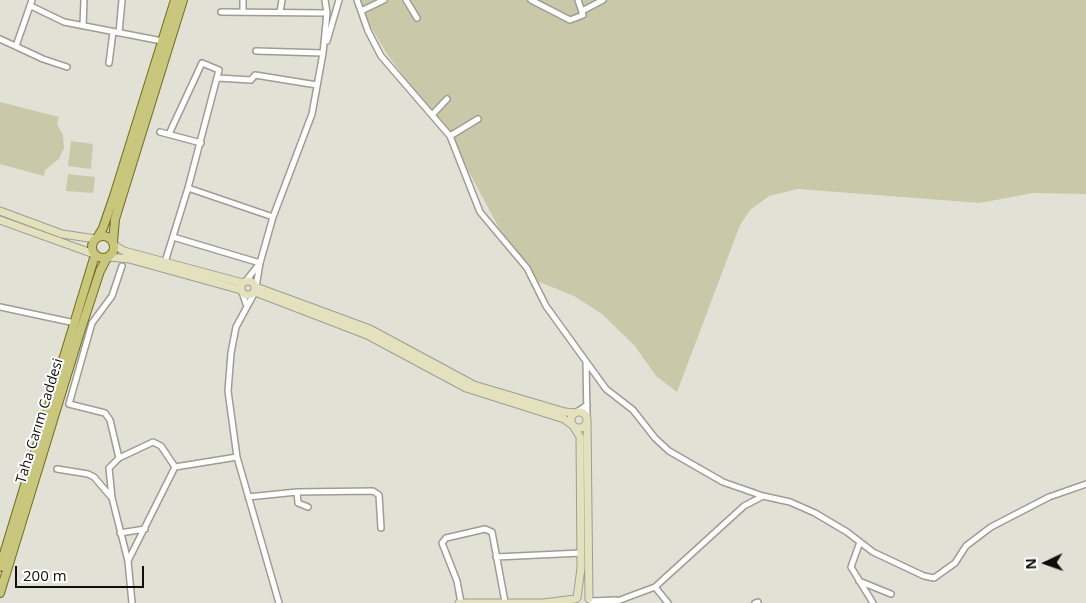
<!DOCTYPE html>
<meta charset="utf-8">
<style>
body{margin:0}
#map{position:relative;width:1086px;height:603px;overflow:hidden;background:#e1e1d6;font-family:"Open Sans",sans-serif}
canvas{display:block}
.north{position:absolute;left:1021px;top:538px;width:50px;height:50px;-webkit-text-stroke:4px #fff;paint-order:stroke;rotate:267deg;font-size:14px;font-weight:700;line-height:20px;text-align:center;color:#0e0e0a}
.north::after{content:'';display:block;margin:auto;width:18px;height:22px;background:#0e0e0a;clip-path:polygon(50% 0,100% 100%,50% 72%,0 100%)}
.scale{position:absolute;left:15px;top:566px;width:129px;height:22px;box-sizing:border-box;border:2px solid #0e0e0a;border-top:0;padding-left:6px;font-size:15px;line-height:18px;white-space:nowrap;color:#0e0e0a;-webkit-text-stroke:4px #fff;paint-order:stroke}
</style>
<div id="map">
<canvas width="1086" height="603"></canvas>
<div class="north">N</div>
<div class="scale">200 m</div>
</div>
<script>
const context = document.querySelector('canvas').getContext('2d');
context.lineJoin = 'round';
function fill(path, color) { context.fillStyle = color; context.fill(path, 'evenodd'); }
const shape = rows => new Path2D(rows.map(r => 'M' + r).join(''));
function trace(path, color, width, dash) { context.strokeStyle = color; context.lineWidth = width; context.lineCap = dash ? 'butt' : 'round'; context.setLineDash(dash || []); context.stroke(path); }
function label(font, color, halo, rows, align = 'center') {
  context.font = font + ' "Open Sans",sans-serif'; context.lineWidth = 4; context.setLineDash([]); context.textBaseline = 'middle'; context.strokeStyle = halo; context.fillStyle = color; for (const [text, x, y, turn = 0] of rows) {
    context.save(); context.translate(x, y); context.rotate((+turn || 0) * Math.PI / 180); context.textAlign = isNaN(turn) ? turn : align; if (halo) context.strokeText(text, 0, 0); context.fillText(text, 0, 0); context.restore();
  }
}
const green = shape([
 [355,0,1086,0,1086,194,1033,193,980,203,798,189,769,196,750,210,740,225,677,392,656,376,635,346,602,314,574,296,537,281,499,228,453,142,387,54],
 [0,102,59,117,57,124,63,135,64,148,59,159,45,170,44,176,0,164],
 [71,141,93,144,91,169,68,166],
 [68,174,95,177,93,193,66,191]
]);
const street = shape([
 [243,0,243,12],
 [357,0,368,31,381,56,450,136,480,212,527,268,546,306,606,389,633,410,655,438,669,451,723,482,763,496],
 [406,0,417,18],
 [531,0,570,20,583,15,578,0],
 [31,6,64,22,162,41],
 [361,11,384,0],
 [582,11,603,0],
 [221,12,327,13],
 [280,12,282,0],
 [83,26,84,0],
 [119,33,122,0],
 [0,39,43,59,67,67],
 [327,41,339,0],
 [16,46,32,0],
 [256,51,323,53],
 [109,63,113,32],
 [218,78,251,80,255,75,317,85],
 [432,115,447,99],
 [160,132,201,143],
 [450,136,478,119],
 [188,188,273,217],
 [173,237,260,263,245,282],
 [165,262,188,188,219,70,202,63,169,134],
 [256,287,260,263,273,217,312,114,323,53,327,13,325,0],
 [242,292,246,304],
 [255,292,236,327,231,353,228,391,237,457,279,603],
 [0,307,75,323],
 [586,362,587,418],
 [575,413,587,405],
 [119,458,110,420,105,413,69,404,92,323,112,296,122,266],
 [175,467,237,457],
 [57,469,88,474,94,477,112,498],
 [297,492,298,503,308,507],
 [248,497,297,492,373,491,379,495,381,528],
 [120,533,145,529],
 [860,542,851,567,873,603],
 [496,557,581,553],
 [128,561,175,467],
 [859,581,891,594],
 [655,587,668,603],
 [591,601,616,600],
 [132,603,128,561,112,498,109,468,119,458,153,442,161,446,175,467],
 [461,603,457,581,442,543,446,538,485,529,492,532,505,602],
 [612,603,655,587,744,506,763,496,790,502,815,513,847,532,873,552,924,576,934,578,955,563,966,546,991,527,1049,497,1086,484],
 [755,603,758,602]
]);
const secondary = shape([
 [0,211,62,234,96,239],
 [0,220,94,254],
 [114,245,124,251,243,283],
 [109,257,129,259,241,290],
 '241 288a7 7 0 1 1 14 0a7 7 0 1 1-14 0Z',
 [256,287,370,329,474,385,565,412,575,413],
 [255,292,367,335,466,388,564,419,572,425],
 '571 420a8 8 0 1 1 16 0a8 8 0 1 1-16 0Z',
 [587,421,589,599],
 [574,427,580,437,581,568,577,598],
 [459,603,543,603,575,599]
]);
const primary = shape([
 '92 247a11 11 0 1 1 22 0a11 11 0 1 1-22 0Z',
 [97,238,103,228,114,196,175,0],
 [113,242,115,219,183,0],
 [0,567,95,255],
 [0,593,80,332,100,271,107,258]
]);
const streetNames = [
 ["Taha Carım Caddesi",40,421,-73]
];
fill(green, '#c9c9a9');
trace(street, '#9d9d93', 8);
trace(secondary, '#9d9d93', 9);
trace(primary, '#706d1d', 10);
trace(street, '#fff', 5);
trace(secondary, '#e4e2be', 7);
trace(primary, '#c9c67d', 8);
label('14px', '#0e0e0a', '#fff', streetNames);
</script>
